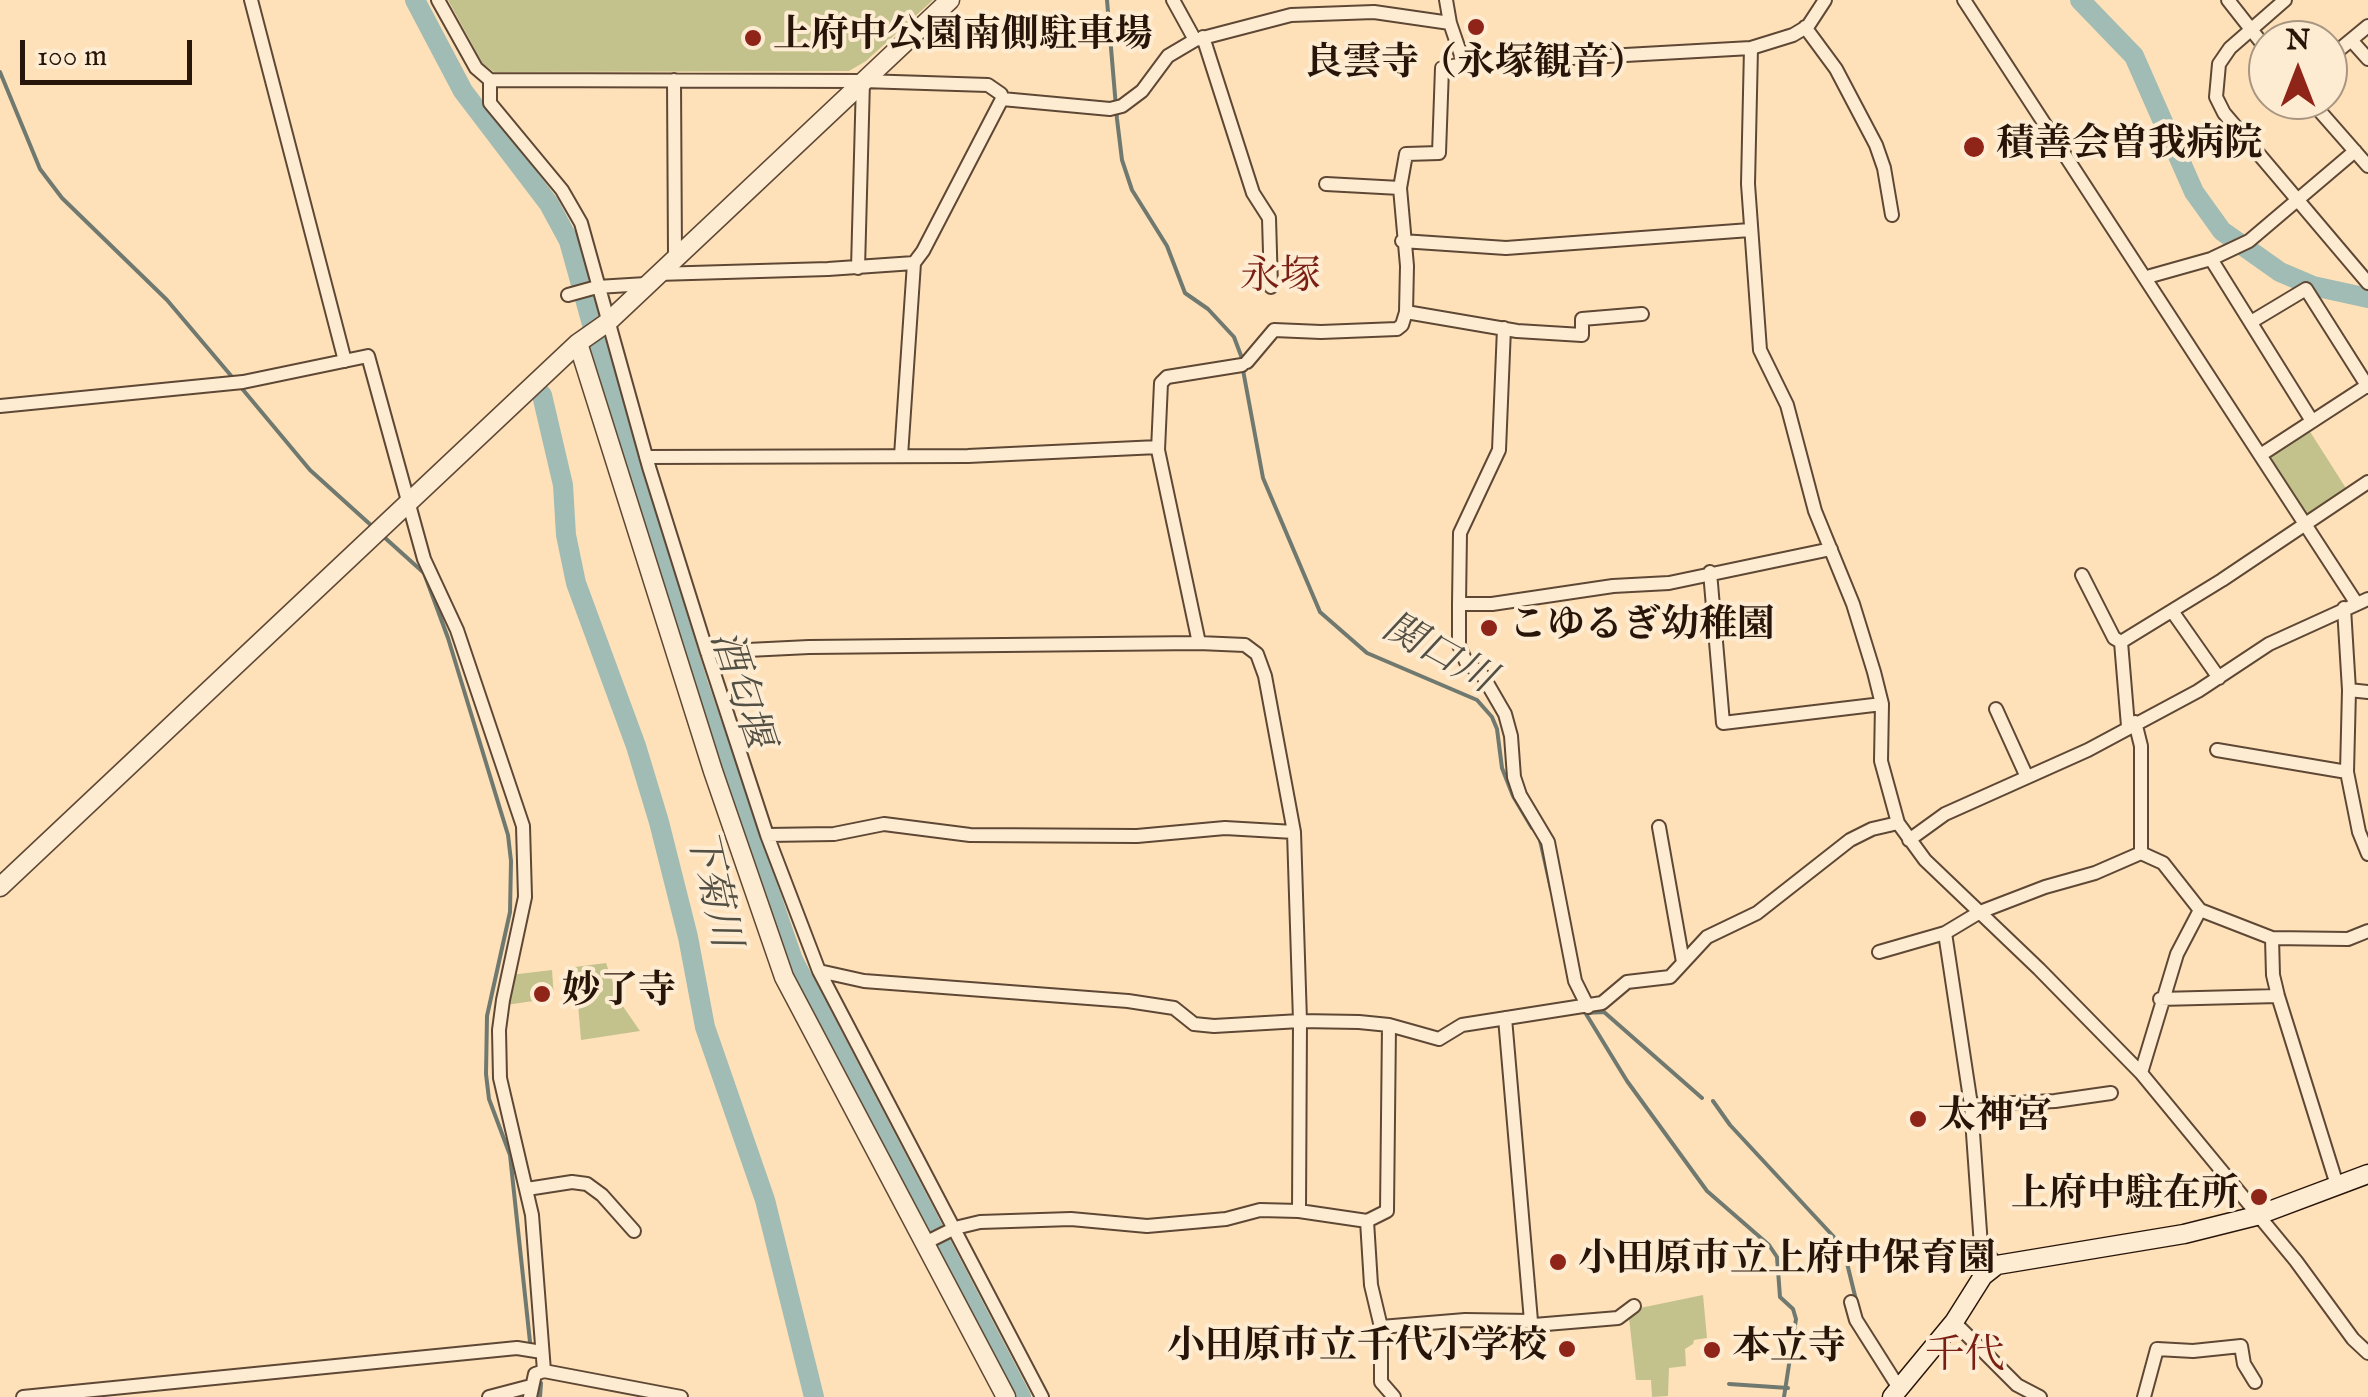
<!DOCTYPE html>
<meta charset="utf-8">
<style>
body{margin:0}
#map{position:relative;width:2368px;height:1397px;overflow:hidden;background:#fee1b9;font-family:"IM FELL English",serif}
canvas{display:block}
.north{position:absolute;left:2248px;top:20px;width:100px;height:100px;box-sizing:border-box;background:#feecd2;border:2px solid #a89682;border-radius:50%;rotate:0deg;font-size:28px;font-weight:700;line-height:40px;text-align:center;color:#281509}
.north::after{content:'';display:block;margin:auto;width:35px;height:45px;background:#8f2418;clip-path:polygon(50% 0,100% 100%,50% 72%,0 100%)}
.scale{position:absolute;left:20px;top:40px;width:172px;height:45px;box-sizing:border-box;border:5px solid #281509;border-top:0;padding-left:12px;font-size:30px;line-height:35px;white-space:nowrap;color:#281509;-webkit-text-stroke:8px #feecd2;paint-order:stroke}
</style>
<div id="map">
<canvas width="2368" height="1397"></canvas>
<div class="north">N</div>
<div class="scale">100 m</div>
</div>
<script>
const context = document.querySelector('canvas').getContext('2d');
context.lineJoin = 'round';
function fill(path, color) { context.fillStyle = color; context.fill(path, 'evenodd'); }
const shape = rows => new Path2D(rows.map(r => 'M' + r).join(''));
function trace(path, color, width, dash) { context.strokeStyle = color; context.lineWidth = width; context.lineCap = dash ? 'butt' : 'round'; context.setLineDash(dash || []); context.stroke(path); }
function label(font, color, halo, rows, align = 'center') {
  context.font = font + ' "IM FELL English","Noto Serif JP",serif'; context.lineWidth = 8; context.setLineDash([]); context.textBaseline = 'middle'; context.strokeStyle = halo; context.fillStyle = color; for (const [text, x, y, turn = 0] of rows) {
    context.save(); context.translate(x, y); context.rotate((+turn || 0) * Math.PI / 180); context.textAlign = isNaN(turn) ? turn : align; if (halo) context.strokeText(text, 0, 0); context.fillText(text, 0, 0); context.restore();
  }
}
const green = shape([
 [448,0,933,0,866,61,849,71,494,72,483,64],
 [2309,430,2349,493,2307,516,2271,459,2272,454],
 [606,963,620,1002,640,1031,581,1040,575,967],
 [552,970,554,998,506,1005,510,975],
 [1703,1295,1707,1338,1694,1340,1693,1344,1685,1349,1686,1366,1669,1368,1668,1396,1652,1397,1651,1380,1636,1380,1629,1318,1640,1308]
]);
const stream = shape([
 [1107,0,1117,119,1122,160,1132,190,1167,246,1185,293,1208,309,1234,337,1243,361],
 [0,72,40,169,62,198,167,300,233,378],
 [1243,370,1263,478,1320,612,1367,653,1477,700,1492,717,1497,729,1502,768,1513,796,1532,828],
 [239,385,310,470,373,527],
 [384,537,424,573,448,638,508,835,511,861,510,912,487,1016,486,1074,489,1099,510,1155,530,1342],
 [1540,840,1551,889],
 [1583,1009,1627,1081,1707,1191,1769,1245,1777,1257,1780,1297,1793,1309,1796,1319,1784,1397],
 [1585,1013,1604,1012,1702,1098],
 [1713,1101,1730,1125,1834,1237,1845,1255,1856,1300],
 [1729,1384,1788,1388],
 [540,1397,541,1383]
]);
const river = shape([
 [415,0,463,91,549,204,569,241,634,476,698,684,793,960,1021,1397],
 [2080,0,2134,56,2194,192,2222,231,2280,272,2313,286,2368,298],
 [542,395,563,485,566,535,576,583,636,746,659,822,688,937,705,1027,765,1200,814,1397]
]);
const minor = shape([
 [251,0,345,361],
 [438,0,476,68,490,80,863,81,988,85,1001,94,1002,99,923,251,914,263,828,269,657,274],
 [1173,0,1195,40],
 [1446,0,1450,23],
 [1964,0,2357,604,2368,599],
 [2228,0,2268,51],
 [2285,0,2230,48,2219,64,2216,97,2224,113,2368,283],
 [1805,27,1836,69,1876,145,1884,168,1892,215],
 [1203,37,1253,193,1269,218,1271,287],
 [2351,40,2368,59],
 [1751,48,1748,184,1760,350,1787,405,1815,511,1853,604,1874,672,1882,704,1881,761,1898,823,1925,860,2039,969,2141,1073,2296,1261,2353,1339,2368,1353],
 [2328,59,2368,26],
 [490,80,490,103,562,190,581,223,649,467,707,652,767,835,819,971,1042,1397],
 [674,80,675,257],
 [1002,99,1110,109,1122,106,1142,91,1168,56,1195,40,1291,15,1374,12,1450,23,1464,64,1751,48,1793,35,1808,26,1825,0],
 [2310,100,2368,166],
 [1326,184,1400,188],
 [1402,241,1506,248,1750,230],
 [2211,259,2312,421],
 [858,268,863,81],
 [2147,277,2211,259,2249,241,2355,151],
 [568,295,597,287,646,284],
 [1406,312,1517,331,1582,335,1582,319,1642,314],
 [2251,322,2306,289,2368,387],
 [1247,362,1274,330,1321,332,1397,329,1402,325,1406,312,1407,266,1400,188,1406,154,1439,153,1442,68,1464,64],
 [1242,365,1167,377,1161,383,1158,450,1199,643,1245,645,1257,654,1265,676,1294,832,1300,1021,1299,1211],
 [0,406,243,382,368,356,424,559,457,630,523,826,525,897,503,1000,499,1030,500,1078,532,1215,544,1371],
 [2262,454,2368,385],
 [901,456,914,263],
 [646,457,968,456,1158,447],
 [1710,572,1723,723,1882,704],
 [2082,575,2114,638,2121,642,2222,580,2368,482],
 [1459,604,1460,533,1499,450,1504,328],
 [2344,608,2349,690,2347,772,2359,832,2368,854],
 [2172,611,2219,678],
 [2121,642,2128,726],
 [707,652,809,647,1199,643],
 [2349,690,2368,692],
 [1996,709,2026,775],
 [2135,722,2141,746,2141,853,2163,863,2200,910,2272,938,2348,939,2368,931],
 [2217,750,2347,772],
 [1659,827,1683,962],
 [767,835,834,834,884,824,970,835,1137,836,1225,828,1294,832],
 [1909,840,1945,814,2088,750,2198,691,2269,644,2357,604],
 [1945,933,1971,1105,1981,1246,1997,1265],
 [2272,938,2273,975,2278,996,2337,1185],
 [1879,952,1945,933,1980,912,2045,887,2095,873,2141,853],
 [819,971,864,981,1128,1001,1174,1008,1194,1024,1214,1026,1300,1021,1359,1022,1389,1025,1439,1039,1462,1025,1602,1003,1627,982,1670,977,1707,937,1757,913,1850,840,1872,829,1898,823],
 [2160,999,2278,996],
 [1588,1007,1575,981,1548,842,1520,795,1514,777,1511,736,1505,714,1483,676,1466,662,1459,645,1459,604,1492,604,1613,586,1669,583,1831,549],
 [1505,1018,1531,1321],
 [2141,1073,2177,954,2200,910],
 [1971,1105,2055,1101,2111,1093],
 [527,1189,572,1182,587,1184,602,1195,634,1231],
 [1367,1221,1371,1285,1381,1327,1381,1382,1394,1397],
 [925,1243,955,1228,980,1222,1071,1219,1147,1226,1226,1219,1260,1210,1299,1211,1367,1221,1387,1211,1389,1025],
 [1851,1302,1856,1320,1899,1388],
 [1954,1322,2017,1385,2040,1397],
 [1381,1327,1465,1320,1531,1321,1534,1325,1618,1318,1634,1306],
 [23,1397,517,1348,542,1352],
 [489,1397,531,1386],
 [530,1397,535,1374,544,1371,681,1397],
 [2144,1397,2157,1349,2193,1351,2241,1346,2244,1364,2255,1382]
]);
const tertiary = shape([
 [578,343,713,771,784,977,1006,1397],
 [0,887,578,343,608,322,950,0]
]);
const secondary = shape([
 [1892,1397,1954,1322,1983,1276,1997,1265,2184,1234,2256,1216,2368,1174]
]);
const markers = [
 [1476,27,10,"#8f2418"],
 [753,38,10,"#8f2418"],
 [1974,147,12,"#8f2418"],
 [1489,628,10,"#8f2418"],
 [542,994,10,"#8f2418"],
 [1918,1119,10,"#8f2418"],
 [2259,1197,10,"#8f2418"],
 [1558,1262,10,"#8f2418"],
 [1567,1349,10,"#8f2418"],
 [1712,1350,10,"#8f2418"]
];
const poiNames = [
 ["上府中公園南側駐車場",773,38],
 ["良雲寺（永塚観音）",1476,66,"center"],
 ["積善会曽我病院",1996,147],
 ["こゆるぎ幼稚園",1509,628],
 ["妙了寺",562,994],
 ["太神宮",1938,1119],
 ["上府中駐在所",2239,1197,"right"],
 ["小田原市立上府中保育園",1578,1262],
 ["小田原市立千代小学校",1547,1349,"right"],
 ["本立寺",1732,1350]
];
const neighbourhoodNames = [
 ["永塚",1280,280],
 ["千代",1965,1359]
];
const waterNames = [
 ["関口川",1437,656,29],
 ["酒匂堰",738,690,72],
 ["下菊川",710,889,77]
];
fill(green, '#c3c28d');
trace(stream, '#707970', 4);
trace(river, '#a0bcb4', 20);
trace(minor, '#5e4835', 16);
trace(tertiary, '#5e4835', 21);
trace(secondary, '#281509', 21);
trace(minor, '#feecd2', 12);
trace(tertiary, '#feecd2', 18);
trace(secondary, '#feecd2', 18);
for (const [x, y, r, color] of markers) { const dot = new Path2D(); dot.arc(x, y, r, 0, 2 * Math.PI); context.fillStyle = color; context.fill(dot); trace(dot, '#feecd2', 4); }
label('bold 38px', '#281509', '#feecd2', poiNames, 'left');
label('40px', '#7a1f14', '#feecd2', neighbourhoodNames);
label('italic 40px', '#524f45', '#feecd2', waterNames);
</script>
